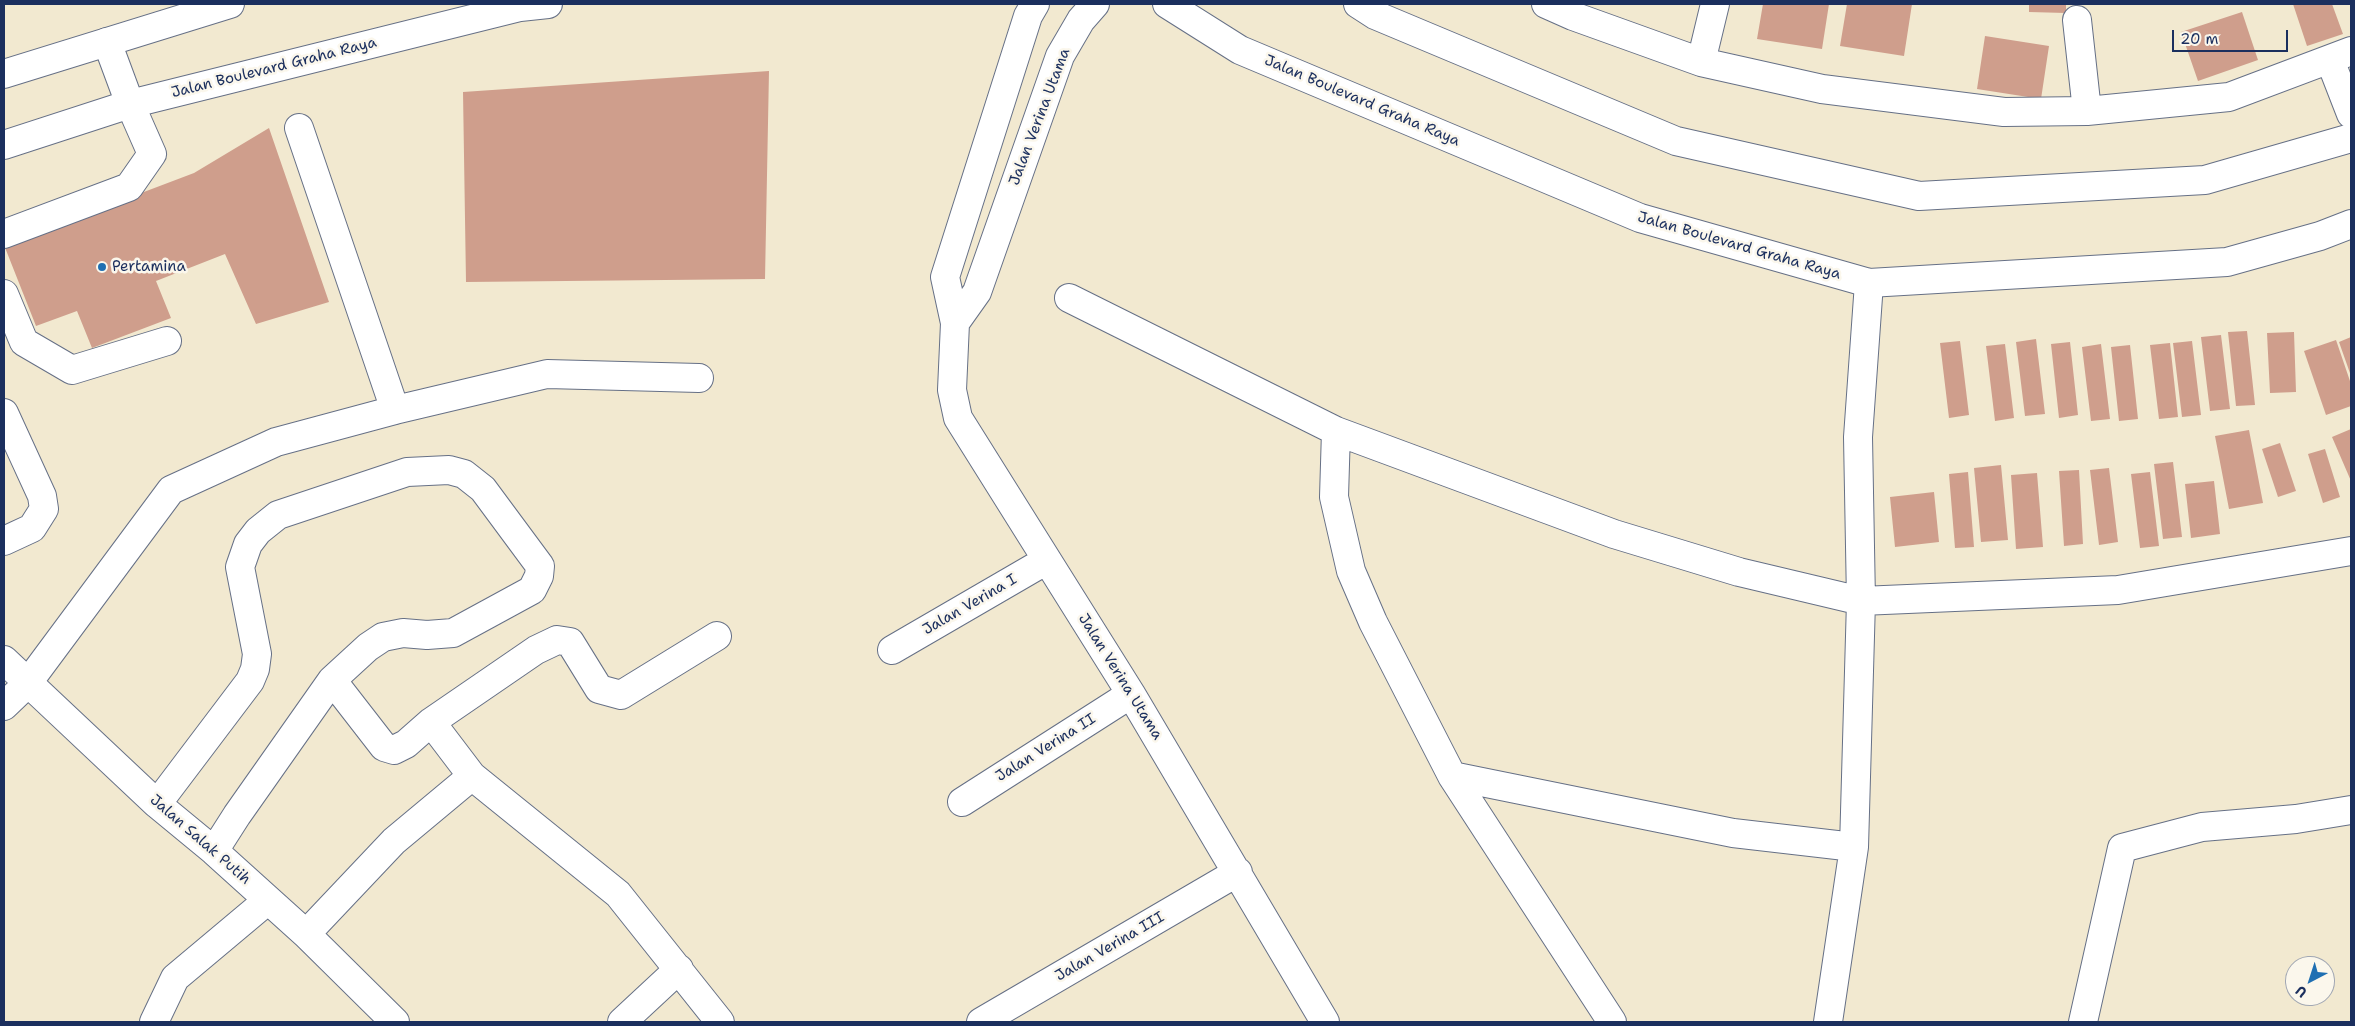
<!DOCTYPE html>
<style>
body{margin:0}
#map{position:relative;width:2355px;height:1026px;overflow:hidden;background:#f2e9d0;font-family:"Shantell Sans",sans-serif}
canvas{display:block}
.frame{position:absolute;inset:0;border:5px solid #1b2f5e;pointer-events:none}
.north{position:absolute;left:2285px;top:956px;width:50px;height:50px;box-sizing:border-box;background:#fbf7ec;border:1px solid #a1a7b3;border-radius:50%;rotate:220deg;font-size:14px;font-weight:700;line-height:20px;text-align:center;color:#1b2f5e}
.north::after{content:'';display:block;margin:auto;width:18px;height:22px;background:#1f6fb2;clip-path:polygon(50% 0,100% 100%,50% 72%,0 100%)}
.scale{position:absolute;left:2172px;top:30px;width:116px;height:22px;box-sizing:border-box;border:2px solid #1b2f5e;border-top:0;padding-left:6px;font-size:15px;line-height:18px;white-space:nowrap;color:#1b2f5e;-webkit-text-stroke:4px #fbf7ec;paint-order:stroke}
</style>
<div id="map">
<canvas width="2355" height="1026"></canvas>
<div class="frame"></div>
<div class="north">U</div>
<div class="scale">20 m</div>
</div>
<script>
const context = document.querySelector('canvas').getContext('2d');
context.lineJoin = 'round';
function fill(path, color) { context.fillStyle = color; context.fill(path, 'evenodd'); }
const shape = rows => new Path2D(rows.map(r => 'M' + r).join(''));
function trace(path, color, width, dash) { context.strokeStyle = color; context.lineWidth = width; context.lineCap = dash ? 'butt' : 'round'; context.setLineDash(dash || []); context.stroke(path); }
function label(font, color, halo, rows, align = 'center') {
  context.font = font + ' "Shantell Sans",sans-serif'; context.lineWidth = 5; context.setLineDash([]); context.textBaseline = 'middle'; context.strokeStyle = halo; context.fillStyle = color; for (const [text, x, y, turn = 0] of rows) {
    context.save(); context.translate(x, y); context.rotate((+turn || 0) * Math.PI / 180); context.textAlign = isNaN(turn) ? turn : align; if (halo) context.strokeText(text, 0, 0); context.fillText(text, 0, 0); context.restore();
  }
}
const building = shape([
 [1763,4,1829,4,1822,49,1757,39],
 [1847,4,1912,4,1904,56,1840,46],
 [2029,4,2066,4,2066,13,2029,12],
 [2293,4,2332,4,2343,34,2307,46],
 [2242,12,2258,60,2198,81,2181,32],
 [1985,36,2049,46,2041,99,1977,89],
 [769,71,765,279,466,282,463,92],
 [269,128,329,302,256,324,225,254,156,281,171,318,92,348,77,311,36,326,4,245,194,173],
 [2247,331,2255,405,2236,406,2228,332],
 [2294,332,2296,392,2270,393,2267,333],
 [2221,335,2230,409,2210,411,2201,337],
 [2351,337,2351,376,2339,342],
 [2036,339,2045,414,2025,416,2016,342],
 [2336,340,2351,384,2351,406,2326,415,2304,351],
 [1960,341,1969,415,1949,418,1940,343],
 [2192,341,2201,415,2182,417,2173,343],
 [2070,342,2078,415,2059,418,2051,344],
 [2170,343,2178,417,2159,419,2150,345],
 [2005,344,2014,418,1995,421,1986,346],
 [2101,344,2110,419,2091,421,2082,347],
 [2130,345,2138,419,2119,421,2111,347],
 [2351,429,2351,481,2332,437],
 [2249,430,2263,503,2229,509,2215,436],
 [2280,443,2296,491,2278,497,2262,449],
 [2325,449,2340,497,2323,503,2308,454],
 [2173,462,2182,537,2163,539,2154,464],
 [2001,465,2008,540,1981,542,1974,468],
 [2109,468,2118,542,2099,545,2090,470],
 [2079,470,2083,544,2064,546,2059,471],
 [1968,472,1974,547,1955,548,1949,474],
 [2150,472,2159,546,2140,548,2131,474],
 [2037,473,2043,547,2016,549,2011,475],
 [2214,481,2220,534,2191,538,2185,484],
 [1934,492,1939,542,1895,547,1890,497]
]);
const minor = shape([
 [1035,4,1028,16,945,277,955,323,952,390,958,418,1131,694,1325,1022],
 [1546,4,1573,16,1701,62,1822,89,2004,112,2087,111,2229,97,2351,51],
 [2077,20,2087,111],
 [2330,60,2351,114],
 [1701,62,1715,4],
 [299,128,395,410],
 [4,234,129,187,152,154,130,104,107,42],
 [4,294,24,342,72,370,167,341],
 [1069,298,1336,431,1614,534,1739,572,1861,601,2118,590,2351,551],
 [955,323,977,292,1060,56,1081,20,1095,4],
 [4,413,42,496,44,509,32,528,4,541],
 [1336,431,1334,497,1351,571,1373,622,1452,776,1612,1022],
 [892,650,1047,560],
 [4,660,157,804,214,851,306,934,395,1022],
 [332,680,384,747,394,750,406,744,431,722,536,650,557,640,570,642,599,689,621,695,717,636],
 [4,706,27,684,171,490,276,442,395,410,547,374,699,378],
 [431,722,472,776,618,894,720,1022],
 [1452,776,1733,833,1854,847],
 [962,802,1131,694],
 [157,804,250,681,255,669,257,654,240,567,248,544,258,531,278,515,407,472,449,470,464,474,483,489,540,566,539,576,532,590,453,633,427,635,403,633,383,637,368,647,332,680,237,815,214,851],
 [306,934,394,841,472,776],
 [154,1022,175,978,268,900],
 [622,1022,679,969],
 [981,1022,1238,872],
 [1828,1022,1854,847,1861,601,1858,437,1869,283],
 [2083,1022,2122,848,2202,827,2296,819,2351,810]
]);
const major = shape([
 [1167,4,1240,50,1640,218,1869,283,2227,262,2320,236,2351,224],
 [1358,4,1375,15,1676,141,1919,196,2205,180,2351,138],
 [4,74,230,4],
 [4,145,130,104,520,7,548,4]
]);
const markers = [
 [102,267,5,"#1f6fb2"]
];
const streetNames = [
 ["Jalan Boulevard Graha Raya",274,68,-14],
 ["Jalan Boulevard Graha Raya",1362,101,23],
 ["Jalan Verina Utama",1040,117,-69],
 ["Jalan Boulevard Graha Raya",1739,246,16],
 ["Jalan Verina I",970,605,-30],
 ["Jalan Verina Utama",1120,677,58],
 ["Jalan Verina II",1046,748,-32],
 ["Jalan Salak Putih",200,840,41],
 ["Jalan Verina III",1110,947,-30]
];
const poiNames = [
 ["Pertamina",112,267]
];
fill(building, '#cf9e8c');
trace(minor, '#667086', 30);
trace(major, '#667086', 30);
trace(minor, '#fff', 28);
trace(major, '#fff', 28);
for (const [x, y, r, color] of markers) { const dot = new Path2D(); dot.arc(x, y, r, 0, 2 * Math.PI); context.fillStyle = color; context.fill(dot); trace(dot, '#fbf7ec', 2); }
label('15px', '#1b2f5e', '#fbf7ec', streetNames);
label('15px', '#1b2f5e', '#fbf7ec', poiNames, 'left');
</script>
